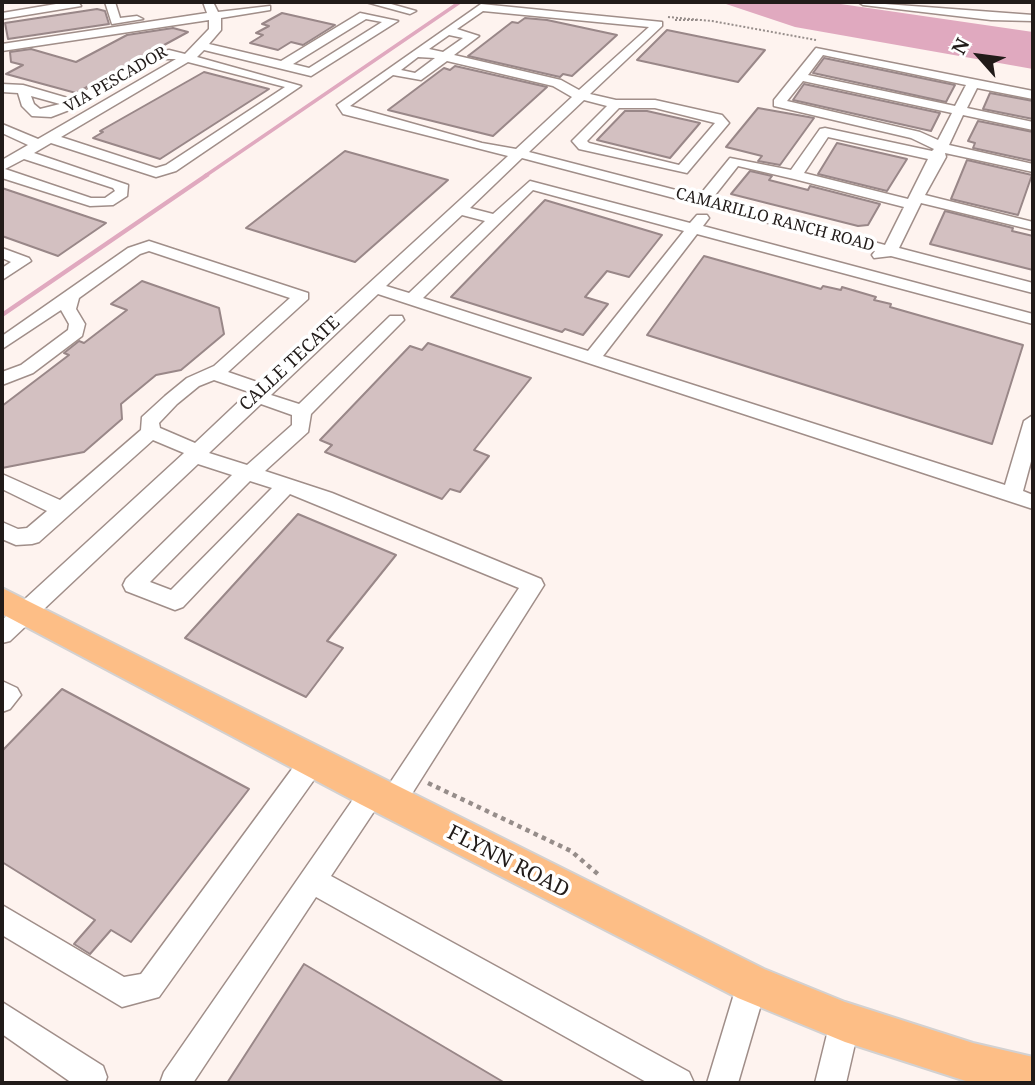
<!DOCTYPE html>
<style>
body{margin:0}
#map{position:relative;width:1035px;height:1085px;overflow:hidden;background:#fef3ef;font-family:"Noto Serif",serif}
canvas{display:block}
.frame{position:absolute;inset:0;border:4px solid #211b19;pointer-events:none}
.north{position:absolute;left:944px;top:21px;width:70px;height:70px;-webkit-text-stroke:5px #fff;paint-order:stroke;rotate:298deg;font-size:19px;font-weight:700;line-height:28px;text-align:center;color:#211b19}
.north::after{content:'';display:block;margin:auto;width:24px;height:32px;background:#211b19;clip-path:polygon(50% 0,100% 100%,50% 72%,0 100%)}
</style>
<div id="map">
<canvas width="1035" height="1085"></canvas>
<div class="frame"></div>
<div class="north">N</div>
</div>
<script>
const context = document.querySelector('canvas').getContext('2d');
context.lineJoin = 'round';
function fill(path, color) { context.fillStyle = color; context.fill(path, 'evenodd'); }
const shape = rows => new Path2D(rows.map(r => 'M' + r).join(''));
function trace(path, color, width, dash) { context.strokeStyle = color; context.lineWidth = width; context.lineCap = dash ? 'butt' : 'round'; context.setLineDash(dash || []); context.stroke(path); }
function label(font, color, halo, rows, align = 'center') {
  context.font = font + ' "Noto Serif",serif'; context.lineWidth = 7; context.setLineDash([]); context.textBaseline = 'middle'; context.strokeStyle = halo; context.fillStyle = color; for (const [text, x, y, turn = 0] of rows) {
    context.save(); context.translate(x, y); context.rotate((+turn || 0) * Math.PI / 180); context.textAlign = isNaN(turn) ? turn : align; if (halo) context.strokeText(text, 0, 0); context.fillText(text, 0, 0); context.restore();
  }
}
const water = shape([
 [720,2,827,2,1033,32,1033,69,795,27]
]);
const streamFar1 = shape([
 [205,176,460,2]
]);
const stream = shape([
 [2,315,207,175]
]);
const building = shape([
 [97,9,105,11,109,24,8,39,5,23,97,9],
 [282,13,335,25,303,45,291,42,278,50,250,43,263,35,256,33,269,26,262,24,282,13],
 [525,18,547,20,617,35,572,76,563,74,560,77,468,56,512,22,518,23,525,18],
 [173,28,188,32,76,93,6,74,23,65,11,62,10,52,31,49,76,62,127,35,173,28],
 [667,30,765,50,738,82,637,60,667,30],
 [824,58,955,85,946,102,813,73,824,58],
 [455,66,547,87,493,136,388,110,444,68,450,70,455,66],
 [204,72,269,89,160,159,93,138,103,132,100,131,204,72],
 [804,84,940,113,931,131,793,100,804,84],
 [990,93,1033,101,1033,119,983,109,990,93],
 [758,108,814,118,780,165,758,161,762,156,726,147,758,108],
 [625,111,647,111,700,123,670,158,597,140,625,111],
 [978,121,1033,132,1033,161,973,148,975,143,968,141,978,121],
 [837,143,907,159,887,191,818,174,837,143],
 [345,151,448,180,355,262,246,228,345,151],
 [967,160,1032,175,1018,215,951,199,967,160],
 [750,171,772,176,769,180,808,190,810,186,880,204,868,225,858,226,731,194,750,171],
 [2,188,106,223,58,256,2,236,2,188],
 [545,200,662,235,629,277,607,271,585,297,608,304,583,335,565,329,562,332,451,297,545,200],
 [945,211,1013,228,1012,231,1033,236,1033,270,930,244,945,211],
 [704,256,821,289,823,286,841,290,842,287,876,297,874,300,891,304,890,307,1023,345,992,444,647,335,704,256],
 [142,281,219,308,224,334,181,370,156,375,121,404,122,419,84,452,2,468,2,406,69,355,64,353,79,341,84,343,127,310,111,304,142,281],
 [428,343,531,378,474,450,489,456,460,492,450,489,442,499,325,452,332,445,320,440,410,346,422,350,428,343],
 [298,514,396,555,327,641,343,648,306,697,185,638,298,514],
 [62,689,249,789,131,942,111,930,90,954,74,944,95,920,2,862,2,751,62,689],
 [304,964,505,1083,227,1083,304,964]
]);
const pathFar1 = shape([
 [668,17,712,21,816,40],
 [675,20,698,20]
]);
const path = shape([
 [428,783,571,851,599,875]
]);
const minor = shape([
 [68,2,78,2,81,6,2,19,2,13,68,2],
 [105,2,115,2,120,18,137,16,143,19,112,24,105,2],
 [203,2,213,2,218,12,270,6,270,10,221,18,221,30,209,44,281,61,360,13,398,21,311,76,204,50,197,57,301,86,176,171,156,177,51,143,34,153,128,185,127,196,113,205,90,206,2,178,2,160,28,145,2,133,2,124,38,139,176,59,158,59,77,107,51,117,32,116,22,106,18,93,2,92,2,84,23,85,71,99,151,53,169,50,185,54,209,29,209,20,2,51,2,44,207,13,203,2],
 [366,19,382,22,309,68,293,64,366,19],
 [188,62,285,87,166,165,156,168,61,137,188,62],
 [31,96,60,104,40,109,34,104,31,96],
 [24,159,113,188,115,191,105,198,91,198,5,169,24,159],
 [366,2,384,2,416,11,410,14,366,2],
 [858,2,1033,15,1033,21,991,20,863,5,858,2],
 [481,4,662,22,662,26,590,94,616,100,655,100,722,115,729,123,687,173,579,149,572,141,607,106,584,100,529,152,699,196,730,158,791,170,820,129,825,128,932,151,934,149,911,138,774,106,774,100,816,48,1033,91,1033,99,977,88,967,108,1033,122,1033,130,963,115,949,145,1033,164,1033,172,945,153,946,157,925,195,1033,222,1033,230,921,203,899,248,1033,283,1033,293,891,256,874,258,872,255,875,251,522,158,470,208,493,214,530,181,690,223,697,215,707,215,709,218,703,226,1033,314,1033,324,697,234,603,356,1005,485,1024,421,1033,415,1033,454,1023,491,1033,495,1033,509,378,294,271,395,299,404,390,316,402,316,404,320,311,414,308,432,265,471,332,493,541,579,544,585,401,811,392,815,383,811,379,804,331,876,689,1072,694,1083,648,1083,316,897,193,1083,160,1083,164,1072,363,785,372,781,381,785,384,792,519,588,290,494,183,607,175,610,126,591,123,585,126,579,232,475,198,464,10,641,2,643,2,620,184,453,153,440,39,542,32,544,16,545,2,539,2,522,18,529,27,528,47,511,2,489,2,474,60,500,141,430,142,417,165,396,187,378,214,366,290,298,149,251,140,254,79,298,76,309,85,324,82,336,33,373,2,385,2,372,21,365,68,330,69,324,61,310,2,349,2,336,128,248,149,241,308,293,308,299,228,372,260,383,508,156,343,114,337,105,481,4],
 [483,11,649,27,579,90,561,80,454,55,479,36,457,29,483,11],
 [449,35,463,38,443,52,429,49,449,35],
 [823,55,966,85,955,106,808,75,823,55],
 [418,57,435,58,415,73,401,70,418,57],
 [447,61,553,86,572,97,516,149,482,143,350,106,393,75,421,80,447,61],
 [803,81,952,113,938,140,920,132,787,101,803,81],
 [619,108,655,108,715,123,679,165,589,143,587,141,619,108],
 [828,137,928,159,908,199,804,173,828,137],
 [738,166,794,179,904,207,885,245,712,199,738,166],
 [533,190,684,231,588,351,423,298,533,190],
 [462,215,485,221,409,293,386,286,462,215],
 [214,380,249,392,195,443,160,428,159,423,177,404,199,386,214,380],
 [261,404,292,415,292,425,247,465,209,453,261,404],
 [250,481,272,488,171,590,150,582,250,481],
 [2,248,29,258,31,261,2,280,2,268,11,262,2,258,2,248],
 [2,681,17,688,21,695,10,709,2,712,2,681],
 [312,751,321,754,325,762,321,770,159,997,122,1007,2,935,2,905,124,977,141,974,303,754,312,751],
 [752,969,762,974,767,984,738,1083,707,1083,737,984,742,974,752,969],
 [2,1002,103,1066,107,1077,105,1083,72,1083,2,1034,2,1002],
 [845,1007,856,1011,860,1022,846,1083,815,1083,830,1022,834,1011,845,1007]
]);
const major = shape([
 [2,588,764,969,845,1002,973,1043,1033,1057,1033,1083,972,1083,845,1042,738,998,360,804,2,614,2,588]
]);
const farStreetnames = [
 ["VIA PESCADOR",116,80,-30],
 ["CAMARILLO RANCH ROAD",775,220,15]
];
const streetNames = [
 ["CALLE TECATE",290,364,-43]
];
const nearStreetnames = [
 ["FLYNN ROAD",508,862,27]
];
fill(water, '#e0a9bf');
trace(streamFar1, '#e0a9bf', 3.5);
trace(stream, '#e0a9bf', 4.5);
fill(building, '#d3c0c1');
trace(building, '#998788', 2);
trace(minor, '#a08e89', 3);
trace(major, '#d3d1d1', 4);
trace(pathFar1, '#968d8a', 2, [2, 2]);
trace(path, '#968d8a', 4.5, [4.5, 4.5]);
fill(minor, '#fff');
fill(major, '#fdbe86');
label('16px', '#211b19', '#fff', farStreetnames);
label('18px', '#211b19', '#fff', streetNames);
label('21px', '#211b19', '#fff', nearStreetnames);
</script>
